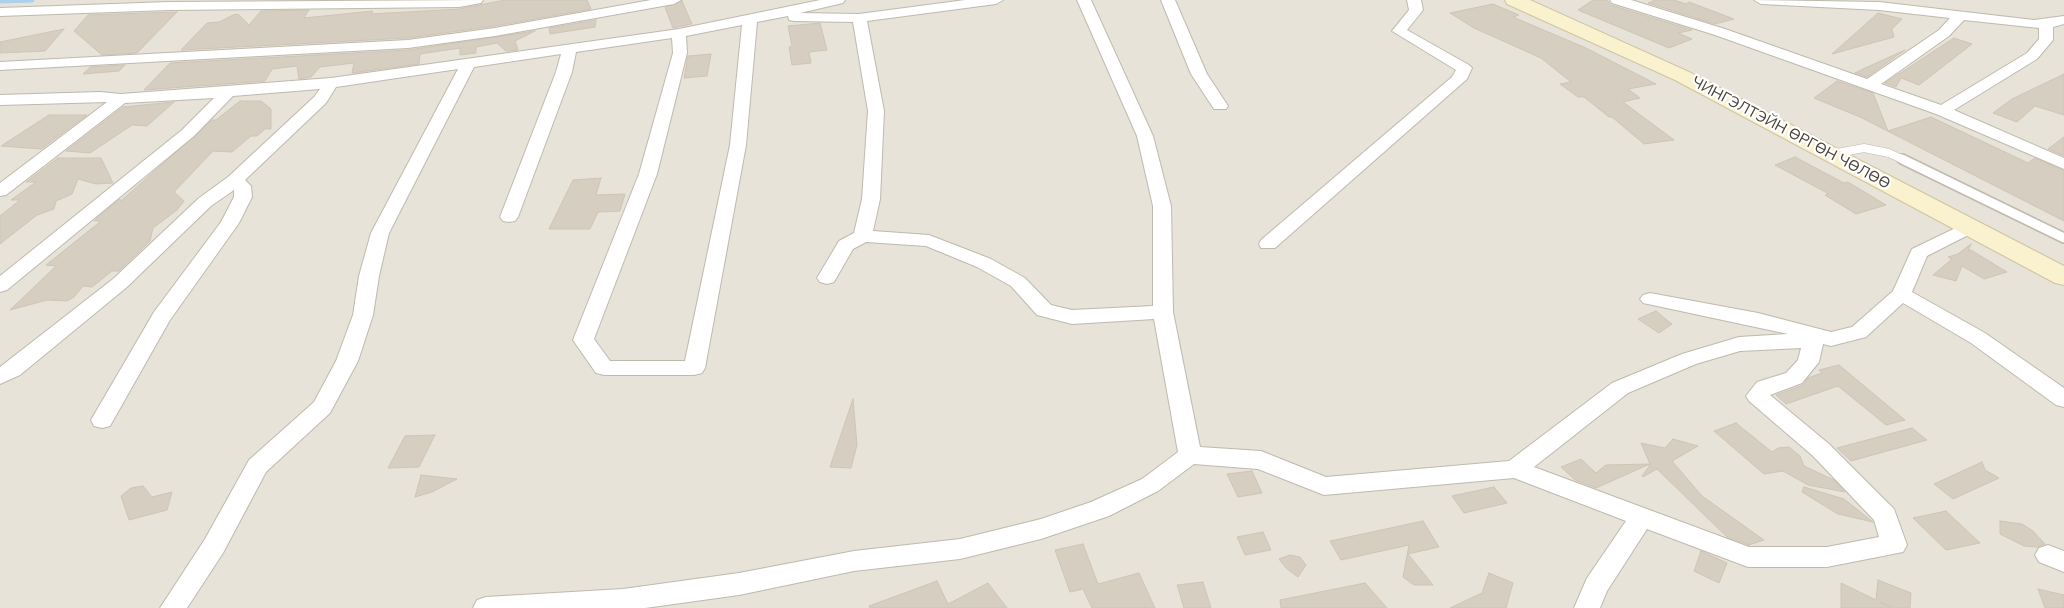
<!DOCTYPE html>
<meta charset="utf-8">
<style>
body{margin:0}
canvas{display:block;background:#f4f1eb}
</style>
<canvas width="2064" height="608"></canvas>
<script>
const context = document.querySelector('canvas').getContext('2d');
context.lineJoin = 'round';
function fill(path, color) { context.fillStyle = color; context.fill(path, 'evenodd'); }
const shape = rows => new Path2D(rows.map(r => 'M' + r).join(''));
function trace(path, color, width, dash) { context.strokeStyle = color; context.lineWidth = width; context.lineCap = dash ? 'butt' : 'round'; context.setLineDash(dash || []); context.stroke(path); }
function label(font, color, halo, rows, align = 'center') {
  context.font = font + ' Mulish,sans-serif'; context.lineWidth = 4.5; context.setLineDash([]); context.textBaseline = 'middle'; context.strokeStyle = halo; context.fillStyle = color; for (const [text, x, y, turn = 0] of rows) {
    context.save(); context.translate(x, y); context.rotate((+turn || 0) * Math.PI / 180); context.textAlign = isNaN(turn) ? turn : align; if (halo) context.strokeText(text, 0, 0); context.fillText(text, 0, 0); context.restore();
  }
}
const residential = shape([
 [0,0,2064,0,2064,608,0,608]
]);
const stream = shape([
 [0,1,32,0]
]);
const building = shape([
 [505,0,587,0,591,9,495,26,408,38,181,50,207,23,219,22,233,15,238,14,249,25,261,11,309,10,304,18,373,11,371,14,459,9,505,0],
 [1593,0,1607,0,1611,5,1692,30,1678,33,1692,39,1669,48,1578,10,1593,0],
 [1655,0,1674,0,1686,4,1689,2,1734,19,1715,24,1648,3,1655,0],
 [682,1,692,24,673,28,665,7,682,1],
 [1493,4,1519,15,1513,17,1586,48,1656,84,1628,89,1640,98,1623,102,1674,140,1644,144,1612,117,1609,117,1584,97,1578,97,1560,84,1571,82,1541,58,1474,28,1450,13,1493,4],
 [177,12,137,53,102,55,74,31,88,15,177,12],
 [1878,13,1902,19,1892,29,1894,37,1832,54,1878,13],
 [596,20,595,27,550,34,549,28,596,20],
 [820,23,827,50,809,52,811,63,792,65,789,47,792,46,788,26,820,23],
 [64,29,45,51,0,53,0,42,64,29],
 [535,31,515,41,518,50,506,51,497,43,476,47,476,53,460,55,460,48,420,54,419,64,352,73,354,63,320,67,311,77,299,79,297,66,272,69,265,81,144,90,170,63,408,50,535,31],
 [1954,38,1972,44,1919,85,1901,78,1896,87,1885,83,1954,38],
 [1905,50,1867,77,1855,73,1863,69,1905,50],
 [711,54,707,76,684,78,688,56,711,54],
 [125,65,119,71,83,74,90,67,125,65],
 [2064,74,2064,115,2035,106,2017,122,1993,113,2012,99,2064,74],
 [1837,81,1873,93,1888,131,1931,117,2028,163,2035,158,2064,171,2064,221,1860,117,1814,98,1837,81],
 [240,101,261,101,271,109,271,129,265,129,257,136,251,136,232,152,213,151,174,192,184,201,177,210,153,228,150,241,119,271,112,271,92,287,83,286,74,297,67,301,47,300,10,310,56,266,46,265,101,221,94,221,97,218,120,199,121,201,212,120,216,120,240,101],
 [174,102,147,126,132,125,90,153,66,151,123,107,174,102],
 [49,115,87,115,41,149,1,146,49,115],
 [2064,137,2064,156,2048,149,2064,137],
 [1795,157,1844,183,1848,182,1886,205,1856,214,1825,195,1829,194,1775,165,1795,157],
 [58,158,101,158,113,183,96,184,78,179,72,194,56,201,54,209,37,215,0,244,0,216,20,200,11,200,36,182,26,182,58,158],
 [601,178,596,195,625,194,620,211,598,212,590,229,549,229,573,180,601,178],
 [1971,244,1968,251,1971,250,2007,272,1984,279,1962,266,1956,281,1933,275,1952,259,1948,257,1958,254,1971,244],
 [1656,311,1672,324,1659,333,1638,319,1656,311],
 [1839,365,1905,420,1886,425,1838,386,1786,404,1776,395,1803,385,1808,378,1822,373,1819,370,1839,365],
 [853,399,857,445,851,468,830,467,853,399],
 [1736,423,1772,452,1778,448,1789,447,1800,456,1804,466,1834,480,1845,492,1808,485,1783,471,1764,474,1714,431,1736,423],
 [1912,428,1927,440,1851,461,1837,448,1912,428],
 [435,435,419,467,388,468,405,436,435,435],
 [1673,439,1698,446,1672,461,1702,496,1764,540,1749,545,1727,537,1657,469,1643,477,1642,476,1650,465,1650,464,1596,488,1575,480,1561,467,1581,459,1596,473,1606,465,1650,464,1641,443,1665,448,1673,439],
 [1982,462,1985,470,1999,478,1953,499,1934,484,1982,462],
 [1252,471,1262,493,1238,497,1227,474,1252,471],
 [421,475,457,479,432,492,415,497,421,475],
 [143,486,152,497,172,492,167,510,129,520,121,496,131,488,143,486],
 [1494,487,1507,503,1464,513,1452,496,1494,487],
 [1804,487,1844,499,1873,522,1838,514,1802,492,1804,487],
 [1946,511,1980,543,1946,550,1913,518,1946,511],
 [1423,521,1439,547,1408,554,1433,585,1414,585,1403,577,1409,545,1341,560,1330,541,1423,521],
 [2000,521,2022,524,2033,531,2045,544,2037,547,2024,546,2000,534,2000,521],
 [1263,532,1271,550,1245,555,1237,537,1263,532],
 [1083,544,1098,584,1139,573,1155,608,1092,608,1083,589,1070,592,1055,550,1083,544],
 [1701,551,1727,563,1719,583,1694,571,1701,551],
 [1290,555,1300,557,1306,565,1298,577,1286,568,1279,559,1290,555],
 [1489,573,1513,583,1506,608,1450,608,1482,593,1489,573],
 [1878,580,1911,593,1910,608,1895,608,1880,602,1892,608,1841,608,1841,583,1876,600,1878,580],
 [937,581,948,604,988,583,1007,608,870,608,869,606,937,581],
 [1203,582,1211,608,1184,608,1177,585,1203,582],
 [1365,583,1387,608,1281,608,1280,600,1365,583],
 [2038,589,2064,595,2064,608,2045,608,2038,589]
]);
const laneFar1 = shape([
 [1832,154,1864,148,1889,153,1904,160]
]);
const lane = shape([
 [1902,159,2064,238]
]);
const street = shape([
 [483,0,481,3,459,7,169,10,0,16,0,8,169,2,483,0],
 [651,0,681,0,674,4,495,36,408,48,0,70,0,62,408,40,495,28,651,0],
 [820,0,845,0,843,3,800,13,859,14,965,0,1003,0,996,4,867,21,884,111,880,199,873,231,929,235,991,259,1025,278,1051,305,1072,310,1153,306,1153,206,1137,136,1077,0,1091,0,1153,136,1171,206,1173,312,1200,447,1261,451,1326,477,1509,461,1612,383,1682,354,1739,337,1788,334,1643,303,1640,299,1643,295,1650,293,1758,313,1831,332,1852,327,1893,291,1912,249,1970,221,1976,223,1979,227,1976,231,1927,256,1912,292,1985,333,2064,388,2064,407,2056,405,1971,343,1903,303,1866,337,1831,346,1823,344,1819,362,1802,383,1770,395,1829,444,1894,509,1907,545,1903,552,1827,567,1748,567,1647,529,1607,591,1600,608,1574,608,1587,578,1626,521,1514,478,1324,495,1258,469,1194,464,1158,491,1109,516,1041,539,960,559,854,571,739,595,645,608,473,608,477,600,486,597,623,589,739,573,854,551,960,539,1041,519,1091,502,1142,479,1178,452,1154,319,1072,324,1037,315,1011,286,977,267,926,246,866,242,853,249,834,282,827,284,820,282,817,278,839,241,854,233,862,199,868,111,853,22,794,21,789,20,788,16,757,22,746,145,705,368,702,373,694,375,604,375,596,373,573,340,639,174,673,53,672,38,576,52,572,72,518,217,515,221,509,222,503,221,500,217,556,72,561,54,474,67,389,233,379,276,373,315,358,361,330,413,266,472,223,553,187,608,160,608,205,539,249,460,314,402,336,361,353,315,359,276,371,233,458,69,336,87,326,103,245,180,251,186,252,197,239,223,170,320,110,426,102,428,94,426,91,420,154,312,221,222,234,197,234,190,211,206,127,287,20,375,0,384,0,367,113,279,199,198,228,177,314,97,320,89,233,96,194,136,7,290,0,292,0,276,182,130,214,98,125,103,6,195,0,196,0,183,107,102,0,105,0,95,100,92,121,94,331,78,679,29,820,0],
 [742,25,730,145,685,361,610,361,594,339,657,174,687,53,686,36,742,25],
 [1801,348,1798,360,1786,373,1757,382,1746,396,1749,401,1813,456,1874,520,1879,537,1827,547,1749,547,1534,467,1628,393,1696,364,1740,351,1801,348],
 [1161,0,1175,0,1207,74,1228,106,1226,109,1214,109,1191,74,1161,0],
 [1407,0,1421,0,1423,10,1407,30,1469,65,1472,68,1467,79,1275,248,1261,248,1259,244,1261,240,1452,77,1456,70,1392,31,1409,10,1407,0],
 [1610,0,1631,0,1725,29,1867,79,1939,30,1950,18,1879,10,1761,4,1754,0,1879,2,2034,20,2064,16,2064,24,2053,27,2053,40,2037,59,1954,110,2064,158,2064,169,1936,114,1715,35,1612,3,1610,0],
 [1964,20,2039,28,2039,39,2027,53,1941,105,1881,84,1949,36,1964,20],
 [2048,545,2064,551,2064,572,2039,562,2035,555,2039,548,2048,545]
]);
const secondary = shape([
 [1505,0,1530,0,1689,72,2064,266,2064,285,2055,283,1675,80,1507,4,1505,0]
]);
const streetNames = [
 ["ЧИНГЭЛТЭЙН ӨРГӨН ЧӨЛӨӨ",1791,133,28]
];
fill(residential, '#e7e3d9');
trace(stream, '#add0eb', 5);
fill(building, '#d5cec1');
trace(building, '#cfc5b5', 1);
trace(laneFar1, '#bfb9ae', 9);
trace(lane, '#bfb9ae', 12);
trace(street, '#bfb9ae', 2);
trace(secondary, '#d0c49e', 2);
trace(laneFar1, '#fff', 8);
trace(lane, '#fff', 9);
fill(street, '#fff');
fill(secondary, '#faf1cf');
label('15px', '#484239', '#fff', streetNames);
</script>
